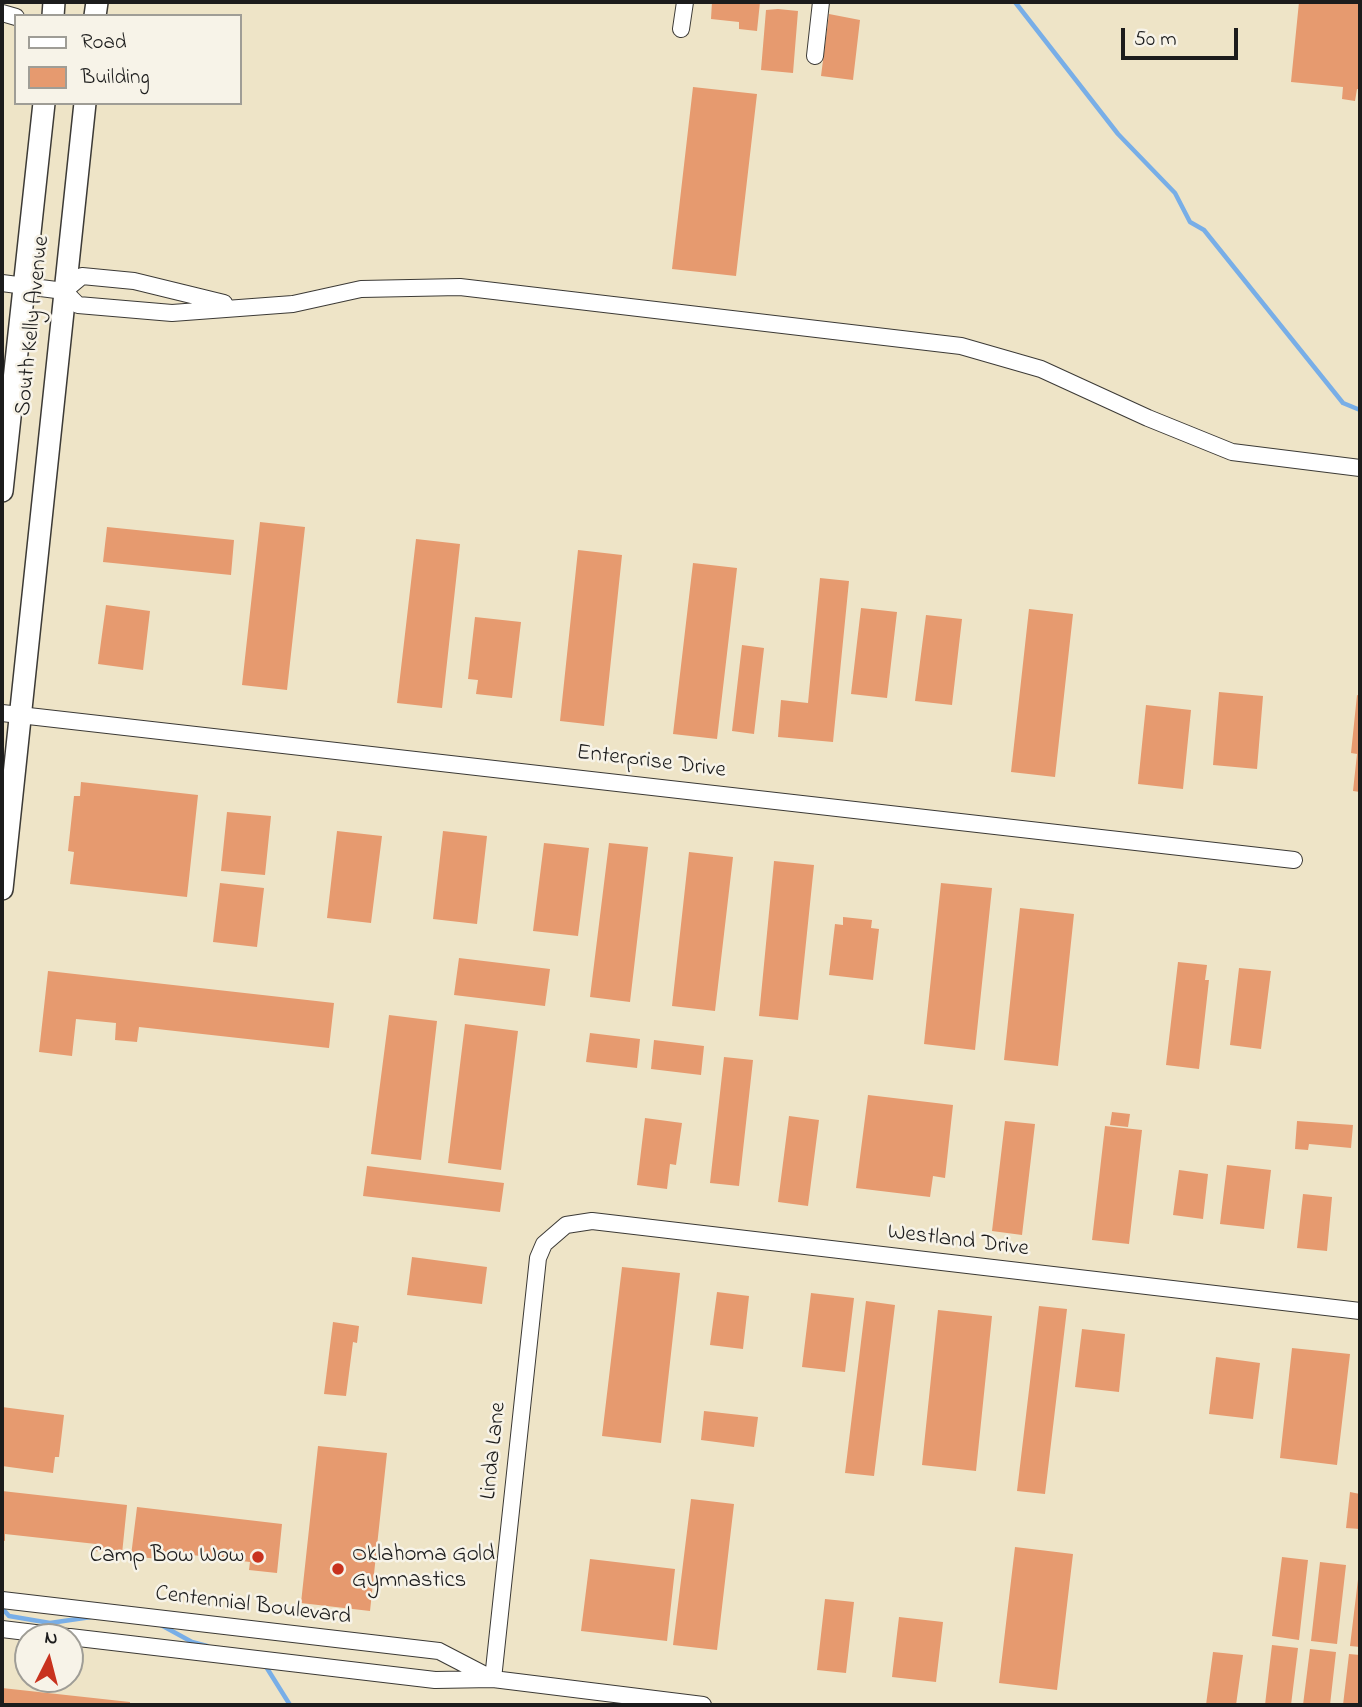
<!DOCTYPE html>
<style>
body{margin:0}
#map{position:relative;width:1362px;height:1707px;overflow:hidden;background:#eee4c7;font-family:"Indie Flower",sans-serif}
canvas{display:block}
.frame{position:absolute;inset:0;border:4px solid #1c1c1c;pointer-events:none}
.legend{position:absolute;left:14px;top:14px;width:228px;height:91px;box-sizing:border-box;background:#f7f3e8;border:2px solid #9f9d96;margin:0;padding:9px 12px;list-style:none;font-size:21px;color:#1c1c1c}
.legend li{display:flex;align-items:center;gap:14px;height:35px}
.legend b{width:35px;border:2px solid #9f9d96}
.north{position:absolute;left:14px;top:1623px;width:70px;height:70px;box-sizing:border-box;background:#f7f3e8;border:2px solid #9f9d96;border-radius:50%;rotate:6deg;font-size:19px;font-weight:700;line-height:28px;text-align:center;color:#1c1c1c}
.north::after{content:'';display:block;margin:auto;width:24px;height:32px;background:#c8321e;clip-path:polygon(50% 0,100% 100%,50% 72%,0 100%)}
.scale{position:absolute;left:1121px;top:28px;width:117px;height:32px;box-sizing:border-box;border:4px solid #1c1c1c;border-top:0;padding-left:9px;font-size:21px;line-height:24px;white-space:nowrap;color:#1c1c1c;-webkit-text-stroke:5px #f7f3e8;paint-order:stroke}
</style>
<div id="map">
<canvas width="1362" height="1707"></canvas>
<div class="frame"></div>
<ul class="legend">
<li><b style="height:9px;background:#fff"></b>Road</li>
<li><b style="height:19px;background:#e69a6f"></b>Building</li>
</ul>
<div class="north">N</div>
<div class="scale">50 m</div>
</div>
<script>
const context = document.querySelector('canvas').getContext('2d');
context.lineJoin = 'round';
const shape = rows => new Path2D(rows.map(r => 'M' + r).join(''));
function trace(path, color, width, dash) { context.strokeStyle = color; context.lineWidth = width; context.lineCap = dash ? 'butt' : 'round'; context.setLineDash(dash || []); context.stroke(path); }
function fill(path, color) { context.fillStyle = color; context.fill(path, 'evenodd'); }
function label(font, color, halo, rows, align = 'center') {
  context.font = font + ' "Indie Flower",sans-serif'; context.lineWidth = 5; context.setLineDash([]); context.textBaseline = 'middle'; context.strokeStyle = halo; context.fillStyle = color; for (const [text, x, y, turn = 0] of rows) {
    context.save(); context.translate(x, y); context.rotate((+turn || 0) * Math.PI / 180); context.textAlign = isNaN(turn) ? turn : align; if (halo) context.strokeText(text, 0, 0); context.fillText(text, 0, 0); context.restore();
  }
}
const stream = shape([
 [1015,2,1118,134,1175,193,1190,222,1204,230,1343,403,1360,410],
 [2,1608,9,1616,50,1623,91,1617],
 [161,1625,192,1642,207,1646],
 [265,1665,290,1705]
]);
const building = shape([
 [712,2,760,2,757,31,739,29,739,22,711,19],
 [1299,2,1360,2,1360,89,1357,89,1355,101,1342,99,1343,87,1291,82],
 [778,9,798,11,793,73,761,70,766,10],
 [829,14,860,20,853,80,821,76],
 [693,87,757,94,736,276,672,269],
 [260,522,305,527,287,690,242,685],
 [107,527,234,540,231,575,103,562],
 [416,539,460,544,442,708,397,703],
 [578,550,622,555,604,726,560,721],
 [693,563,737,568,717,739,673,734],
 [820,578,849,581,833,742,778,737,781,700,808,703],
 [106,605,150,611,143,670,98,664],
 [861,608,897,612,887,698,851,694],
 [1029,609,1073,614,1055,777,1011,772],
 [926,615,962,619,952,705,915,701],
 [475,617,521,622,512,698,476,694,478,680,468,679],
 [742,645,764,648,754,734,732,731],
 [1219,692,1263,696,1257,769,1213,765],
 [1357,695,1360,696,1360,792,1353,791,1357,754,1351,753],
 [1146,705,1191,710,1183,789,1138,784],
 [81,782,198,795,187,897,70,884,74,852,68,851,74,796,80,796],
 [227,812,271,816,265,875,221,871],
 [337,831,382,836,371,923,327,918],
 [443,831,487,836,477,924,433,919],
 [544,843,589,848,578,936,533,931],
 [609,843,648,847,630,1002,590,997],
 [689,852,733,857,715,1011,672,1006],
 [774,861,814,865,798,1020,759,1016],
 [220,883,264,888,257,947,213,942],
 [941,883,992,888,975,1050,924,1044],
 [1020,908,1074,914,1058,1066,1004,1060],
 [843,917,872,920,871,928,879,929,873,980,829,975,835,924,843,925],
 [459,958,550,969,545,1006,454,995],
 [1178,962,1207,965,1205,980,1209,980,1199,1069,1166,1065],
 [1239,968,1271,971,1261,1049,1230,1045],
 [48,971,334,1003,329,1048,139,1027,137,1042,115,1040,116,1023,76,1019,72,1056,39,1052],
 [389,1015,437,1021,421,1160,371,1154],
 [465,1024,518,1031,501,1170,448,1163],
 [590,1033,640,1039,637,1068,586,1062],
 [654,1040,704,1046,701,1075,651,1069],
 [724,1057,753,1060,739,1186,710,1183],
 [868,1095,953,1105,945,1178,933,1176,930,1197,856,1188],
 [1112,1112,1130,1114,1128,1127,1110,1125],
 [789,1116,819,1120,808,1206,778,1202],
 [645,1118,682,1123,676,1165,670,1164,667,1189,637,1185],
 [1005,1121,1035,1124,1022,1235,992,1231],
 [1297,1121,1353,1125,1351,1148,1309,1144,1308,1150,1295,1149],
 [1105,1126,1142,1130,1129,1244,1092,1240],
 [1227,1165,1271,1170,1264,1229,1220,1224],
 [367,1166,504,1183,500,1212,363,1196],
 [1179,1170,1208,1174,1203,1219,1173,1215],
 [1303,1194,1332,1197,1327,1251,1297,1248],
 [412,1257,487,1267,482,1304,407,1295],
 [622,1267,680,1273,661,1443,602,1436],
 [717,1292,749,1296,743,1349,710,1345],
 [811,1293,854,1298,845,1372,802,1367],
 [866,1301,895,1305,874,1476,845,1473],
 [1039,1306,1067,1309,1045,1494,1017,1491],
 [938,1310,992,1316,976,1471,922,1465],
 [333,1322,359,1326,357,1343,353,1342,346,1396,324,1394],
 [1082,1329,1125,1334,1119,1392,1075,1387],
 [1292,1348,1350,1354,1337,1465,1280,1458],
 [1216,1357,1260,1363,1253,1419,1209,1414],
 [2,1407,64,1415,59,1457,55,1457,53,1473,2,1466],
 [704,1411,758,1417,754,1447,701,1440],
 [318,1446,387,1453,370,1611,301,1603],
 [2,1491,127,1505,122,1554,95,1551,96,1544,5,1534,5,1541,2,1540],
 [1350,1492,1360,1494,1360,1529,1346,1528],
 [691,1499,734,1504,717,1650,673,1645],
 [137,1507,282,1524,277,1573,249,1570,250,1562,159,1551,158,1559,131,1556],
 [1015,1547,1073,1554,1057,1690,999,1683],
 [1282,1557,1308,1560,1299,1640,1272,1636],
 [590,1559,675,1569,667,1641,581,1631],
 [1320,1562,1346,1565,1337,1644,1311,1641],
 [1359,1571,1360,1571,1360,1647,1350,1646],
 [825,1599,854,1602,846,1673,817,1670],
 [899,1617,943,1622,936,1682,892,1677],
 [1272,1645,1298,1648,1291,1705,1265,1705],
 [1310,1649,1336,1652,1330,1705,1303,1705],
 [1213,1652,1243,1655,1236,1705,1206,1705],
 [1349,1654,1360,1655,1360,1705,1343,1705],
 [2,1688,130,1702,130,1705,2,1705]
]);
const minor = shape([
 [2,13,16,17],
 [681,29,685,2],
 [815,56,821,2],
 [2,283,64,291],
 [64,291,78,305,172,313,293,304,361,289,460,287,961,346,1041,369,1148,418,1232,452,1360,468],
 [64,291,82,276,134,281,224,303],
 [2,713,1294,860],
 [2,1600,439,1651,491,1678],
 [2,1629,68,1637],
 [70,1637,435,1680,493,1679,703,1705],
 [493,1679,538,1258,544,1244,566,1225,592,1221,1360,1311]
]);
const major = shape([
 [53,16,54,2],
 [95,16,97,2],
 [2,491,44,103],
 [2,889,85,103]
]);
const markers = [
 [258,1557,7,"#c8321e"],
 [338,1569,7,"#c8321e"]
];
const streetNames = [
 ["South Kelly Avenue",34,326,-84],
 ["Enterprise Drive",651,763,7],
 ["Westland Drive",958,1242,7],
 ["Linda Lane",495,1451,-84],
 ["Centennial Boulevard",253,1607,7]
];
const poiNames = [
 ["Oklahoma Gold",352,1556],
 ["Gymnastics",352,1582],
 ["Camp Bow Wow",244,1557,"right"]
];
trace(stream, '#78aee7', 4.5);
fill(building, '#e69a6f');
trace(minor, '#3c3a36', 18);
trace(major, '#3c3a36', 24);
trace(minor, '#fff', 16);
trace(major, '#fff', 21);
for (const [x, y, r, color] of markers) { const dot = new Path2D(); dot.arc(x, y, r, 0, 2 * Math.PI); context.fillStyle = color; context.fill(dot); trace(dot, '#f7f3e8', 2.5); }
label('23px', '#1c1c1c', '#f7f3e8', streetNames);
label('23px', '#1c1c1c', '#f7f3e8', poiNames, 'left');
</script>
